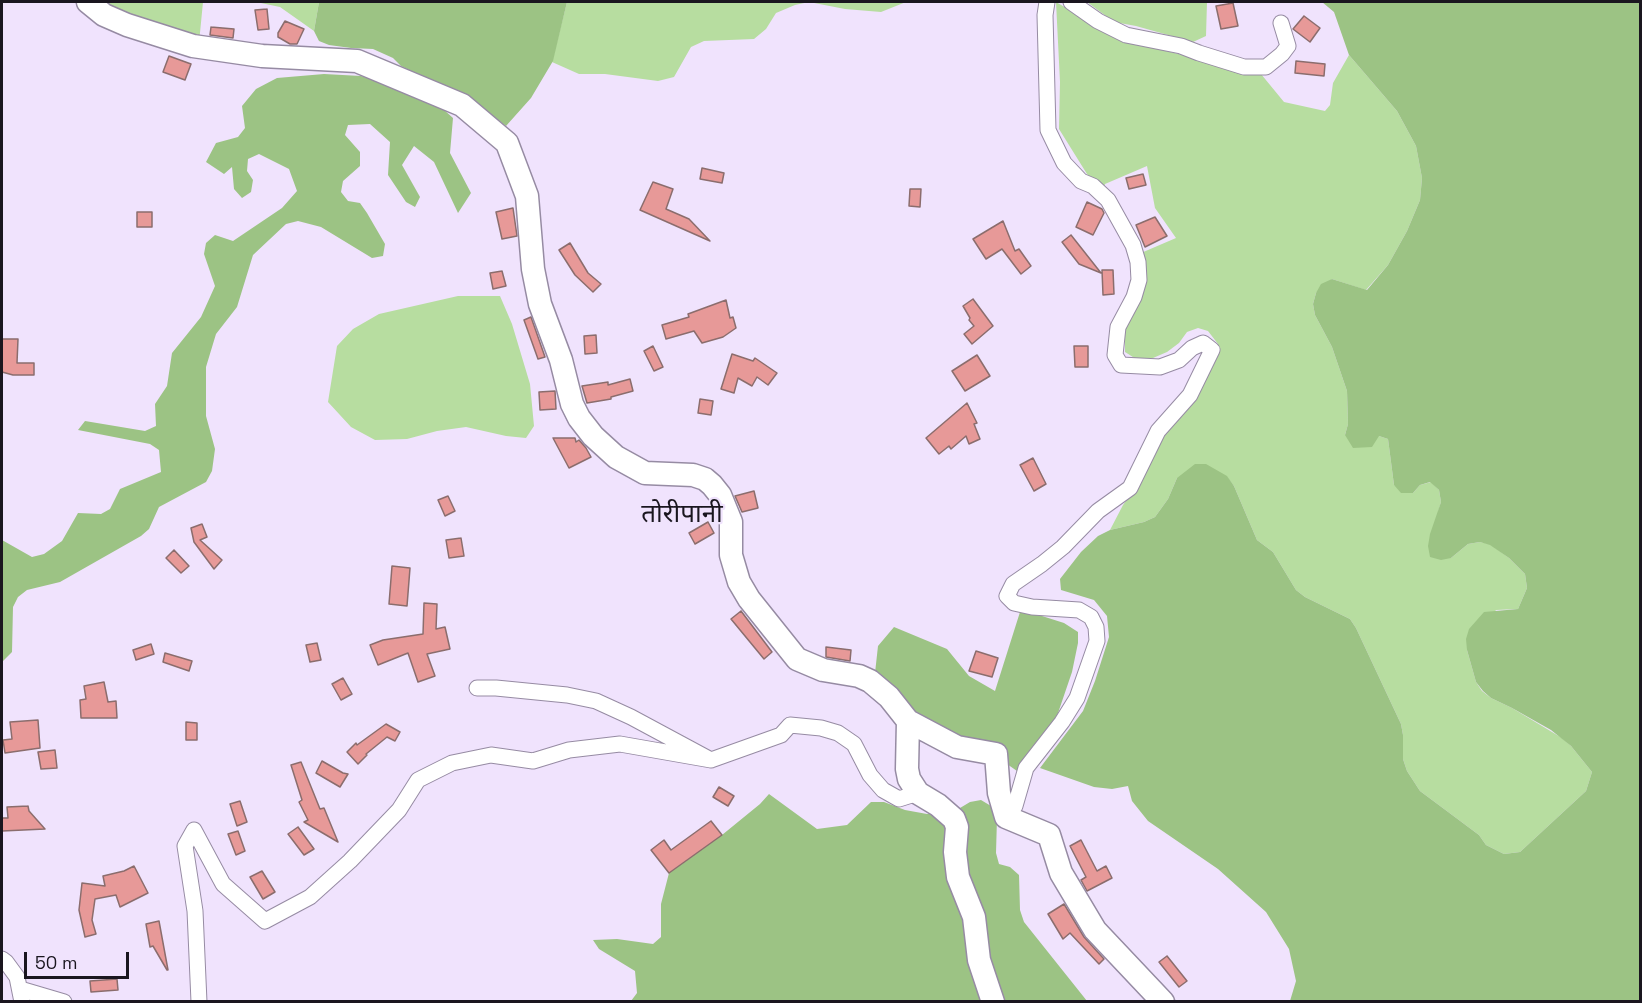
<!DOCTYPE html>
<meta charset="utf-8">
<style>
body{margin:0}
#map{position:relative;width:1642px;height:1003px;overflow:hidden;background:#f0e3fd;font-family:"Space Grotesk",sans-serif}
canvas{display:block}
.frame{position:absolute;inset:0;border:3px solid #1a161f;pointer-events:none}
.scale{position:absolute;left:24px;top:952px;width:105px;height:27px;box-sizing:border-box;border:3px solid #1a161f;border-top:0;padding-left:8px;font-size:18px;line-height:21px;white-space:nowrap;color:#1a161f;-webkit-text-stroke:4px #f0e3fd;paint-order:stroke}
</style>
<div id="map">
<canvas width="1642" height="1003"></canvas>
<div class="frame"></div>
<div class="scale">50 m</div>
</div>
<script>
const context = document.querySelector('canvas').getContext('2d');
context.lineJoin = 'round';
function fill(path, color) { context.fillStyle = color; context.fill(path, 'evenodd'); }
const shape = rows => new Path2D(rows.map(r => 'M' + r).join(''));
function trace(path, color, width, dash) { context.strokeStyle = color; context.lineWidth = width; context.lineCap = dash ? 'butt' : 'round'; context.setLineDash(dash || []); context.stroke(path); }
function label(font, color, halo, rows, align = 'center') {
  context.font = font + ' "Space Grotesk","Noto Sans Devanagari",sans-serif'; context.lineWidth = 4.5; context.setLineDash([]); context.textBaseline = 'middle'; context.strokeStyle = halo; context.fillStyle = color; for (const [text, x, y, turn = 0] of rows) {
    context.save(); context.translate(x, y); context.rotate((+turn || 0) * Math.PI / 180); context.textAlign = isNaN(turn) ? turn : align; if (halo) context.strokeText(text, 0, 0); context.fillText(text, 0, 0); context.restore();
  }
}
const green = shape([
 [97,2,203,2,199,43],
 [256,2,319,2,314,31,280,7],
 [567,2,906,2,881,12,845,9,809,2,795,5,776,13,766,29,754,39,704,41,691,47,674,77,658,81,605,74,579,74,552,62],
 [1056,2,1121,40,1261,74,1284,102,1325,111,1330,105,1333,83,1349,55,1397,111,1416,146,1422,178,1420,200,1407,231,1388,265,1366,290,1332,279,1316,293,1313,304,1315,315,1332,347,1347,391,1348,424,1345,435,1379,436,1388,439,1394,485,1413,493,1420,485,1431,482,1439,490,1441,502,1438,512,1451,558,1468,544,1480,542,1490,544,1509,558,1525,574,1527,588,1518,609,1496,610,1467,650,1476,682,1482,691,1491,698,1512,708,1562,738,1571,746,1592,772,1586,791,1520,852,1504,854,1486,845,1479,835,1420,791,1407,771,1403,759,1403,735,1401,724,1356,628,1350,619,1305,597,1296,590,1273,552,1257,540,1234,486,1226,476,1177,478,1168,499,1155,517,1144,522,1110,530,1123,505,1134,490,1167,425,1199,390,1207,377,1218,344,1208,331,1198,328,1187,332,1179,343,1167,352,1153,358,1136,359,1125,352,1125,334,1141,253,1176,238,1155,208,1147,166,1105,184,1103,190,1087,174,1059,129,1060,82],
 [1087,2,1207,2,1206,36,1193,42,1136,26,1114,22],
 [458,296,500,296,512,324,530,384,534,426,526,438,506,436,466,427,437,431,407,439,375,440,351,427,328,402,337,346,353,329,379,314]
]);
const forest = shape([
 [319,2,567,2,553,61,531,98,506,126,477,104,401,66,393,58,373,49,351,48,329,45,319,41,314,31],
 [1322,2,1640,2,1640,1001,1290,1001,1296,981,1289,949,1266,912,1218,869,1148,821,1132,801,1128,786,1112,789,1094,787,1040,768,1083,711,1095,681,1109,637,1107,616,1094,600,1061,590,1060,579,1081,552,1098,536,1110,530,1144,522,1155,517,1168,499,1177,478,1195,464,1206,464,1227,476,1234,486,1257,540,1273,552,1296,590,1305,597,1350,619,1356,628,1401,724,1403,735,1403,759,1407,771,1420,791,1479,835,1486,845,1504,854,1520,852,1586,791,1592,772,1571,746,1551,730,1512,708,1491,698,1483,691,1476,682,1467,650,1466,639,1469,629,1484,612,1518,609,1527,588,1525,574,1509,558,1490,545,1480,542,1468,544,1451,558,1441,560,1430,557,1428,546,1430,534,1441,502,1439,490,1430,482,1420,485,1413,493,1401,493,1394,485,1388,439,1379,436,1372,447,1353,448,1345,435,1348,424,1347,391,1332,347,1315,315,1313,304,1316,293,1321,284,1332,279,1367,290,1388,265,1407,231,1420,200,1422,178,1416,146,1397,111,1349,55,1334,12],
 [324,74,361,76,399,88,443,109,453,118,450,153,471,193,458,213,434,162,414,146,402,165,420,197,415,207,406,202,388,175,390,142,370,124,348,125,345,135,360,152,360,166,343,181,341,192,348,201,360,203,367,213,385,244,383,256,372,258,321,227,298,221,286,224,253,255,237,307,216,334,206,367,206,416,215,449,212,471,206,482,159,507,149,529,141,536,60,582,27,590,18,597,13,607,12,652,2,662,2,540,32,557,44,554,62,541,78,513,101,514,110,509,120,489,161,472,159,450,150,444,78,430,85,421,145,431,156,426,155,404,167,386,172,353,201,317,215,286,204,254,206,243,215,235,233,241,282,208,297,191,289,169,259,154,248,159,247,171,253,180,251,192,242,198,234,189,232,167,224,174,206,162,216,143,238,137,245,128,242,106,256,89,277,78],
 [1020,612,1042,616,1064,623,1078,632,1078,643,1072,672,1057,716,1017,771,977,743,940,727,919,721,874,682,878,646,894,627,947,649,969,676,995,691],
 [769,794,817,829,847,825,871,802,884,802,905,810,927,814,960,808,970,802,981,800,991,806,997,818,996,853,999,864,1010,867,1019,875,1020,910,1024,922,1087,1001,631,1001,637,993,635,971,599,949,593,940,617,939,653,944,661,937,661,904,669,873,722,835,760,804]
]);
const building = shape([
 [1233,3,1238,26,1221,29,1216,6,1233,3],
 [267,9,269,29,258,30,255,10,267,9],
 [1304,16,1320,28,1310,42,1293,29,1304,16],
 [285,21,304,29,297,44,290,44,278,37,278,33,285,21],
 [211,27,234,29,233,38,210,35,211,27],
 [169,56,191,64,185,80,163,72,169,56],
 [1296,61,1325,64,1324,76,1295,73,1296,61],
 [702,168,724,173,722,183,700,179,702,168],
 [1143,174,1146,185,1129,189,1126,178,1143,174],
 [653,182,673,189,666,209,689,219,710,241,640,210,653,182],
 [910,189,921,189,920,207,909,206,910,189],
 [1087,202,1102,209,1104,213,1093,235,1076,227,1087,202],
 [513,208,517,236,502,239,496,212,513,208],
 [137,212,152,212,152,227,137,227,137,212],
 [1155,217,1167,236,1145,247,1136,225,1155,217],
 [1003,221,1015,251,1019,249,1031,266,1021,274,1002,249,986,259,973,239,1003,221],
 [1071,235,1101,273,1079,264,1062,242,1071,235],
 [570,243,588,273,601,284,593,292,575,275,559,250,570,243],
 [1102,270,1113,270,1114,294,1103,295,1102,270],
 [502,271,506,286,493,289,490,273,502,271],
 [973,299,993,326,972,344,964,334,974,326,969,320,970,318,963,306,973,299],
 [726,300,730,318,733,317,736,328,723,337,702,343,694,331,666,339,662,325,689,317,688,314,726,300],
 [531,317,545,357,538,359,524,320,531,317],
 [596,335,597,353,585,354,584,336,596,335],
 [2,339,18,339,17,363,34,363,34,375,13,375,2,372,2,339],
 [653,346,663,367,654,371,644,351,653,346],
 [1074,346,1088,346,1088,367,1075,367,1074,346],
 [732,354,753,361,755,358,777,373,768,385,757,377,752,386,738,378,734,393,721,389,732,354],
 [977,355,990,376,965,391,952,371,977,355],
 [630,379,633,391,611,397,611,399,587,403,582,386,608,382,608,385,630,379],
 [555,391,556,409,540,410,539,392,555,391],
 [700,399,713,401,711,415,698,413,700,399],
 [967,403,977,423,974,424,980,439,969,444,966,436,951,449,949,446,939,454,926,438,967,403],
 [553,438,575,438,576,442,579,440,586,448,591,457,569,468,553,438],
 [1033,458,1046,484,1034,491,1020,465,1033,458],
 [754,491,758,508,742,512,735,496,754,491],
 [448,496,455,511,445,516,438,500,448,496],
 [708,522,714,533,695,544,689,533,708,522],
 [202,524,207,537,200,540,222,560,214,569,194,542,191,528,202,524],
 [461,538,464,556,449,558,446,540,461,538],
 [174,550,189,566,181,573,166,558,174,550],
 [392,566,410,568,407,606,389,604,392,566],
 [424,603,437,604,436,629,445,627,450,649,427,654,435,676,418,682,408,653,378,665,370,645,383,640,423,634,424,603],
 [741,611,772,652,764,659,731,619,741,611],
 [317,643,321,660,310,662,306,645,317,643],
 [151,644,154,654,136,660,133,650,151,644],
 [826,647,851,650,850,661,826,657,826,647],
 [976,651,998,658,992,677,969,671,976,651],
 [165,653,192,661,189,671,163,662,165,653],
 [343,678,352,694,341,700,332,684,343,678],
 [104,682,108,702,116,701,117,718,81,718,80,700,86,699,84,686,104,682],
 [38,720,40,748,5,753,3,740,12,739,10,722,38,720],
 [186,722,197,723,197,740,186,740,186,722],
 [386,724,400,732,395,741,387,737,366,754,367,755,358,764,347,752,356,743,357,745,386,724],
 [55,750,57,768,41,769,38,752,55,750],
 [322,761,343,773,348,774,340,787,316,773,322,761],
 [301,762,320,809,324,808,338,842,304,822,308,820,299,802,302,800,291,765,301,762],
 [719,787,734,796,728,806,713,797,719,787],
 [240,801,247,822,237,826,230,804,240,801],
 [28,806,29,811,45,829,2,831,2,818,8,818,7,807,28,806],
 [711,821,722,835,669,873,651,850,664,840,671,850,711,821],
 [298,827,314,849,304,855,288,834,298,827],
 [238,831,245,851,236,855,228,834,238,831],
 [1081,840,1097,871,1106,866,1112,878,1087,891,1081,880,1086,877,1070,846,1081,840],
 [134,866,148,893,120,907,116,895,95,899,92,920,96,934,85,937,79,910,82,883,105,886,103,876,124,871,134,866],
 [262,871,275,892,263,899,250,877,262,871],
 [1064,904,1084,937,1104,959,1099,964,1070,933,1063,939,1048,914,1064,904],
 [159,921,168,970,167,970,153,946,150,947,146,924,159,921],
 [1167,956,1187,981,1179,987,1159,962,1167,956],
 [117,979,118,990,91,992,90,981,117,979]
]);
const street = shape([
 [1071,2,1098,21,1126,35,1181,46,1199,53,1244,67,1266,67,1282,54,1288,46,1281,23],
 [477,688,496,688,567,695,596,701,631,717,711,760,781,735,790,725,821,728,838,733,854,744,870,775,883,790,899,799,918,793],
 [1006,817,1015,806,1026,768,1062,722,1077,698,1097,641,1096,627,1091,617,1079,610,1032,607,1014,603,1007,596,1013,584,1042,564,1063,547,1098,511,1130,488,1158,431,1190,395,1212,350,1203,343,1192,348,1179,360,1160,367,1121,365,1115,355,1118,327,1134,297,1139,280,1138,262,1133,245,1108,200,1093,186,1081,181,1064,163,1048,130,1045,15,1047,2],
 [2,959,6,962,17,977,22,1002],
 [20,989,64,1002],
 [199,1002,195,911,185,846,194,830,223,884,265,921,310,897,350,861,399,810,418,780,452,763,491,755,533,761,569,750,620,744,711,760]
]);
const secondary = shape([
 [88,2,104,15,127,25,193,46,262,56,357,61,462,105,507,143,527,196,533,269,540,304,561,360,572,404,579,418,593,436,616,457,645,473,693,475,705,479,712,485,720,495,731,522,731,555,739,582,749,599,797,659,823,670,859,676,870,681,889,697,908,721,957,747,996,754,999,793,1006,817,1049,835,1061,873,1095,930,1163,1002],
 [908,721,907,769,909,779,918,793,938,805,954,819,957,827,955,852,958,877,974,917,979,960,993,1002]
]);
const quarterNames = [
 ["तोरीपानी",682,515]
];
fill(green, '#b7dda0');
fill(forest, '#9cc384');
fill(building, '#e79998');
trace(building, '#8b6d6d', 1.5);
trace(street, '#968ba3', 17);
trace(secondary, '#968ba3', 25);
trace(street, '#fff', 15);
trace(secondary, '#fff', 22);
label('26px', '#1a161f', '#f0e3fd', quarterNames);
</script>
